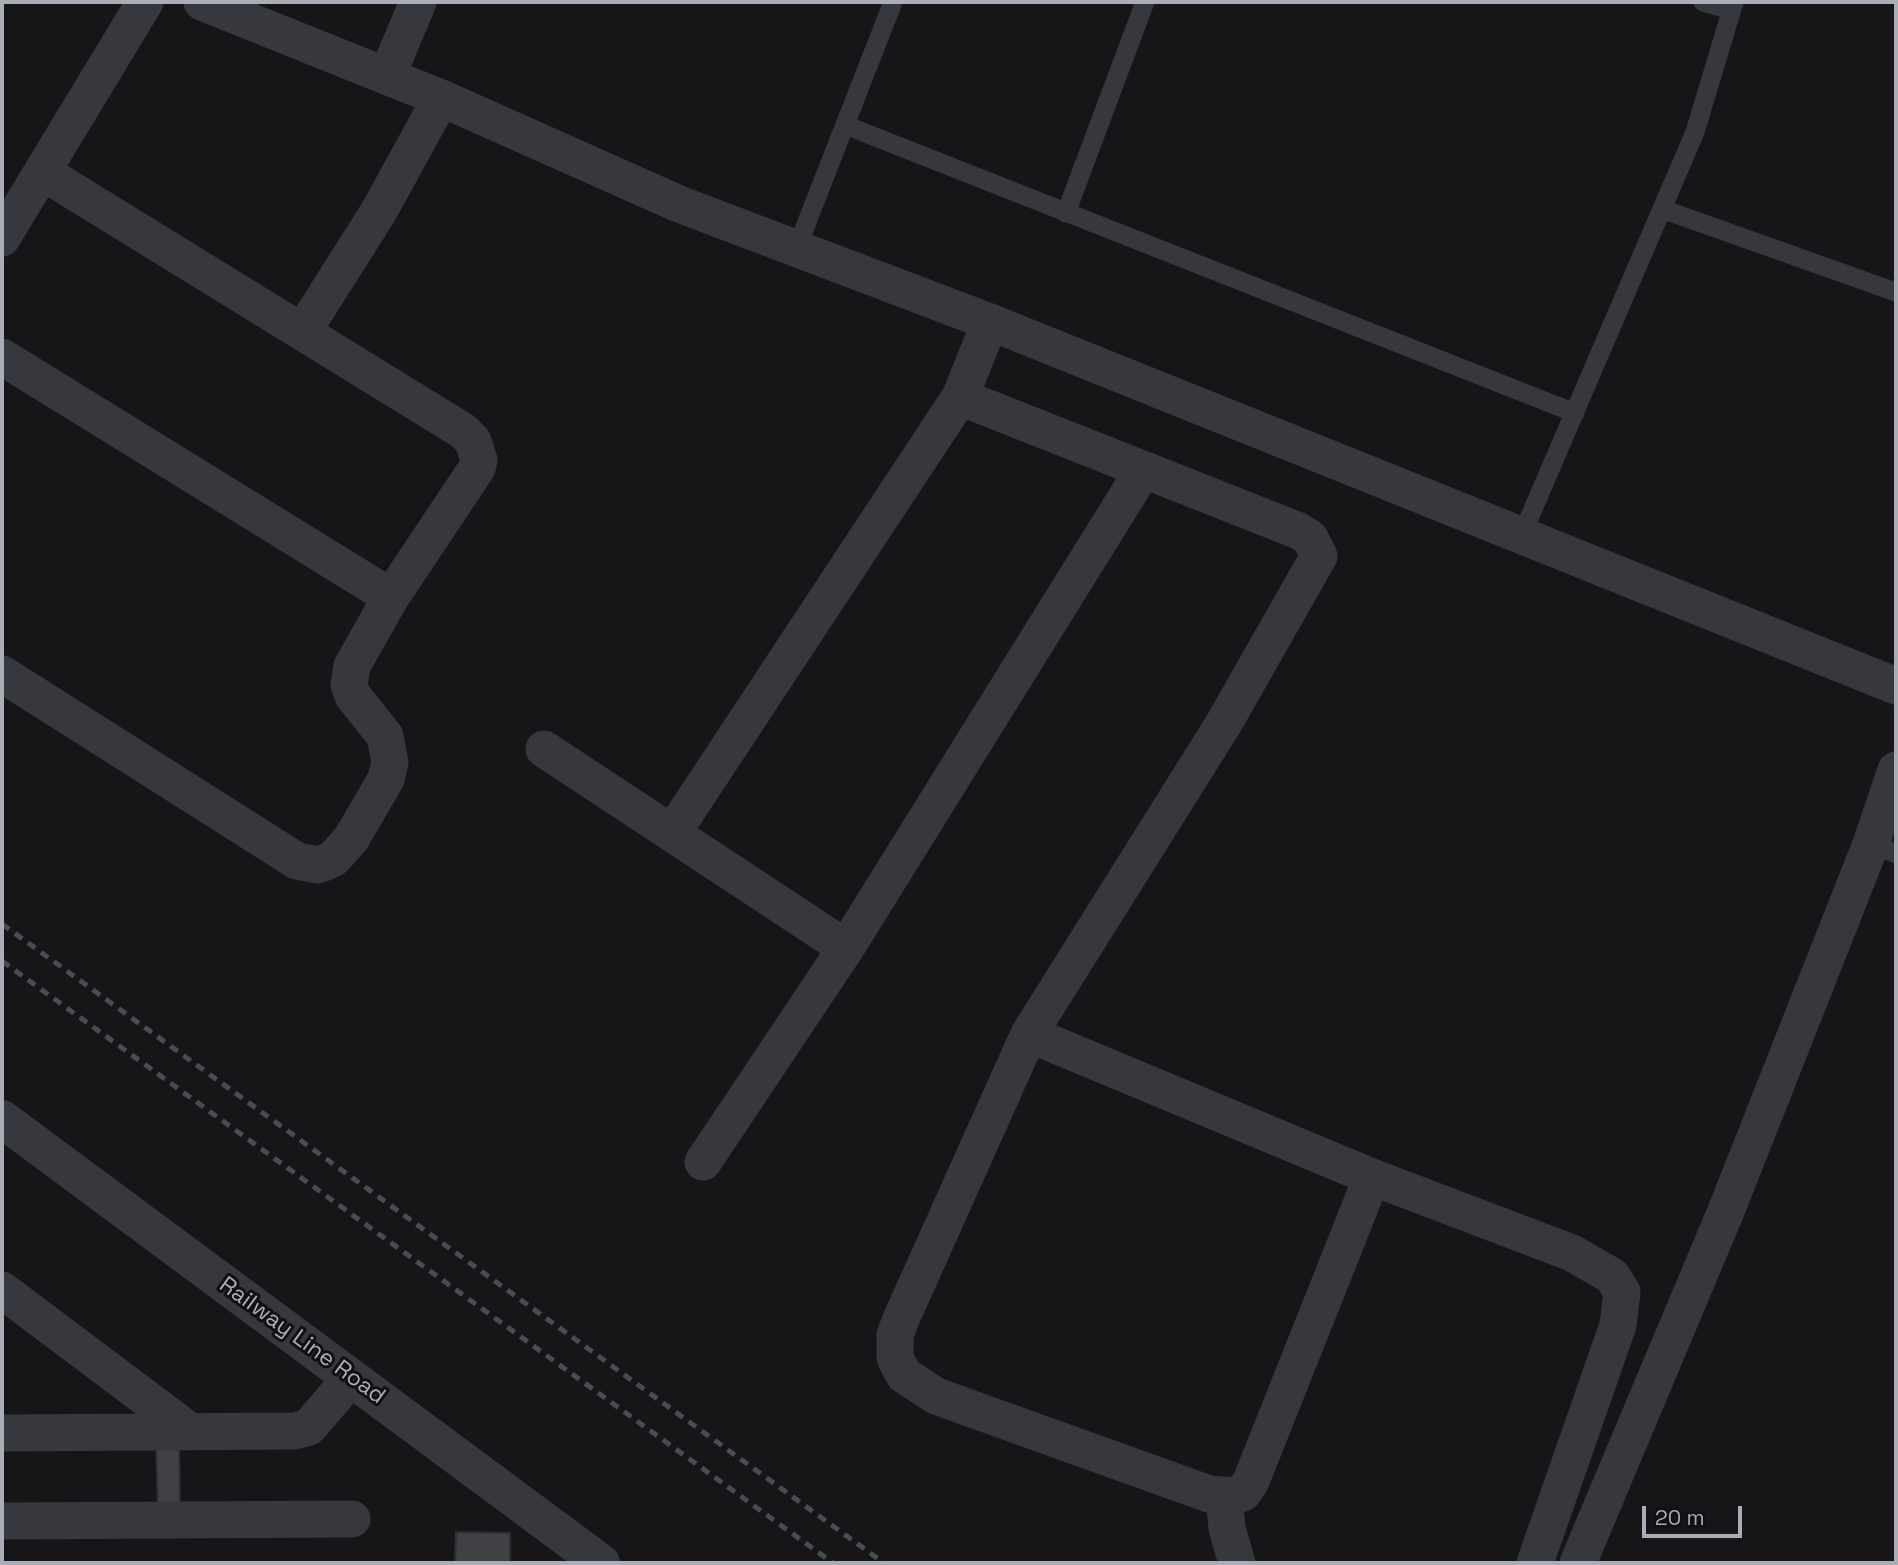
<!DOCTYPE html>
<style>
body{margin:0}
#map{position:relative;width:1898px;height:1565px;overflow:hidden;background:#161618;font-family:"Space Grotesk",sans-serif}
canvas{display:block}
.frame{position:absolute;inset:0;border:4px solid #a8adb8;pointer-events:none}
.scale{position:absolute;left:1642px;top:1506px;width:100px;height:32px;box-sizing:border-box;border:4px solid #a8adb8;border-top:0;padding-left:9px;font-size:21px;line-height:24px;white-space:nowrap;color:#a8adb8;-webkit-text-stroke:5px #111113;paint-order:stroke}
</style>
<div id="map">
<canvas width="1898" height="1565"></canvas>
<div class="frame"></div>
<div class="scale">20 m</div>
</div>
<script>
const context = document.querySelector('canvas').getContext('2d');
context.lineJoin = 'round';
function fill(path, color) { context.fillStyle = color; context.fill(path, 'evenodd'); }
const shape = rows => new Path2D(rows.map(r => 'M' + r).join(''));
function trace(path, color, width, dash) { context.strokeStyle = color; context.lineWidth = width; context.lineCap = dash ? 'butt' : 'round'; context.setLineDash(dash || []); context.stroke(path); }
function label(font, color, halo, rows, align = 'center') {
  context.font = font + ' "Space Grotesk",sans-serif'; context.lineWidth = 6; context.setLineDash([]); context.textBaseline = 'middle'; context.strokeStyle = halo; context.fillStyle = color; for (const [text, x, y, turn = 0] of rows) {
    context.save(); context.translate(x, y); context.rotate((+turn || 0) * Math.PI / 180); context.textAlign = isNaN(turn) ? turn : align; if (halo) context.strokeText(text, 0, 0); context.fillText(text, 0, 0); context.restore();
  }
}
const building = shape([
 [156,1437,179,1437,180,1513,158,1514,156,1437],
 [456,1532,510,1533,510,1563,455,1563,456,1532]
]);
const service = shape([
 [1703,2,1731,10],
 [845,125,1575,413],
 [1662,209,1896,292],
 [1066,213,1145,2],
 [796,250,893,2],
 [1521,537,1695,132,1734,2],
 [1871,844,1896,854]
]);
const minor = shape([
 [202,2,441,98,679,204,990,322,1896,686],
 [387,76,418,2],
 [2,238,145,2],
 [303,331,379,211,441,98],
 [2,357,391,597],
 [960,397,1299,531,1310,538,1319,556,1224,723,1029,1034,901,1319,895,1335,895,1358,904,1375,936,1396,1209,1494,1235,1496,1243,1493,1251,1481,1372,1177],
 [2,674,297,861,318,865,326,862,334,858,351,839,386,779,390,762,385,736,353,696,349,685,352,666,391,597,477,468,479,460,473,441,463,431,44,173],
 [544,749,846,948],
 [673,832,960,397,990,322],
 [1029,1034,1372,1177,1572,1253,1612,1276,1622,1292,1618,1325,1535,1563],
 [703,1162,846,948,1142,472],
 [2,1290,191,1432],
 [2,1433,295,1431,309,1427,351,1378],
 [1224,1497,1227,1528,1237,1563],
 [2,1521,352,1519],
 [1578,1563,1726,1211,1871,844,1896,770]
]);
const tertiary = shape([
 [2,1119,601,1563]
]);
const rail = shape([
 [2,924,884,1563],
 [2,961,833,1563]
]);
const streetNames = [
 ["Railway Line Road",302,1341,36]
];
fill(building, '#404145');
trace(building, '#303034', 2);
trace(service, '#37383d', 19);
trace(minor, '#37383d', 37);
trace(tertiary, '#37383d', 38);
trace(rail, '#4a4c52', 5, [9, 7]);
label('23px', '#a8adb8', '#111113', streetNames);
</script>
